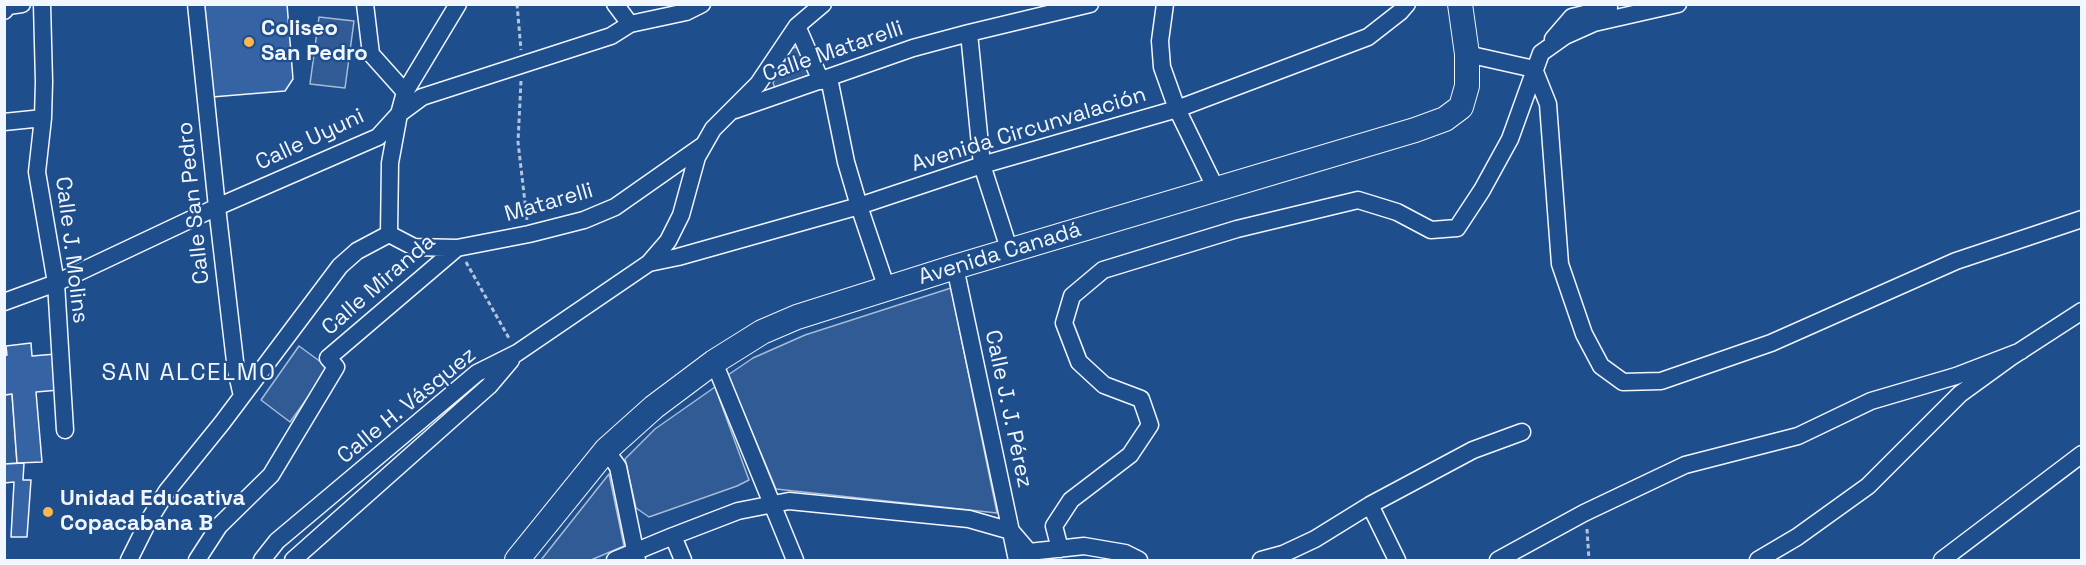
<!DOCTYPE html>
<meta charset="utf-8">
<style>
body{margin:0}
#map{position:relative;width:2086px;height:565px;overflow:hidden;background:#1f4e8c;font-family:"Space Grotesk",sans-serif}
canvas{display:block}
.frame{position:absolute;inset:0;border:6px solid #f2f6ff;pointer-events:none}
</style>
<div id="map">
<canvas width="2086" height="565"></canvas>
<div class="frame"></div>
</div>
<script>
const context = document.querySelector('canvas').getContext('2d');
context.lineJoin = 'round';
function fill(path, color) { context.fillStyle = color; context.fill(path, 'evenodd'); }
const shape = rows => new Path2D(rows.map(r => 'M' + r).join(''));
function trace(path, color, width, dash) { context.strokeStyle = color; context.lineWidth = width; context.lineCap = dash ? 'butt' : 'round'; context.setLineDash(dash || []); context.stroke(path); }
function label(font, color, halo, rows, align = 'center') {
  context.font = font + ' "Space Grotesk",sans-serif'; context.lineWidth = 4.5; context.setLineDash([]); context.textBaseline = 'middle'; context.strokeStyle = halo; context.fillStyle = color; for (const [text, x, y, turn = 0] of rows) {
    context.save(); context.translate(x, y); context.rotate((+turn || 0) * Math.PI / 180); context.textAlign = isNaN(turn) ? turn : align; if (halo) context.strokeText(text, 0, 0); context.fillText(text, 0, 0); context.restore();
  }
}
const built = shape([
 [319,17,354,21,345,88,310,84,319,17],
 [799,47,812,74,775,88,773,83,792,48,799,47],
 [951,288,997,513,776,489,728,375,753,358,805,335,951,288],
 [299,346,329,368,290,422,261,400,299,346],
 [715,387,749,480,737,486,649,517,636,508,625,459,655,429,715,387],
 [12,394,17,463,5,464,5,395,12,394],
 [609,474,624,546,591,560,541,560,609,474]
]);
const building = shape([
 [204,4,287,4,293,79,285,91,212,97,204,4],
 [31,343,32,356,56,354,59,390,36,392,42,462,17,463,12,394,4,395,4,356,7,355,6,346,31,343],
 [24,463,23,480,31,480,27,537,11,537,14,482,4,483,4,464,24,463]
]);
const path = shape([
 [517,4,521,50],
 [521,81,518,142,527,220],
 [466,262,510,340],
 [1587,529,1589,560]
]);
const minor = shape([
 [42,4,44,82,43,118,37,172,56,283,65,430],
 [196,4,217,207,236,370,242,396],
 [365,4,371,54,405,92],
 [615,4,630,24],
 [1165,4,1160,41,1162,67,1177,109,1216,189],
 [4,11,8,6,22,4],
 [797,26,821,81],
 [969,33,982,165,1010,252],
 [1553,39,1572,17,1609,8],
 [1467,54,1534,69,1548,104,1560,264,1584,334,1601,366,1623,382,1661,381,1771,343,1956,261,2082,219],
 [829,78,846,162,859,206,887,289],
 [735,110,913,48,969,33,1090,4],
 [4,122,43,118],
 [389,234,414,247,457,248,529,234,584,220,615,207,702,146],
 [389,234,390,163,399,114,405,92,458,4],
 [649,263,678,257,859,206,982,165,1177,109,1368,37,1400,12,1407,4],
 [955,267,1017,560],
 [4,302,56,283,217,207,378,137,399,114,422,97,611,36,630,24,686,12,702,4],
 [714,362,795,560],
 [606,450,618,467,637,560],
 [1370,505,1397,560],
 [673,536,683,560],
 [1060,549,1054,526,1071,500,1130,455,1150,425,1141,399,1104,385,1079,362,1064,323,1072,296,1103,270,1237,229,1358,200,1397,212,1431,230,1457,228,1482,190,1510,139,1541,53,1565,36,1594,23,1678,4],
 [129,560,149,520,167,491,222,423,340,266,357,251,389,234],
 [197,560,219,526,271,475,336,367,328,358,457,248],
 [262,560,277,541,477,373,517,353,649,263,668,241,681,215,697,157,713,129,758,84,797,26,823,4],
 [293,560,489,386,511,360],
 [615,560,673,536,738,511,789,501,969,519,1011,531,1029,552,1084,546,1125,553,1139,560],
 [1261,560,1283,554,1315,539,1370,505,1473,450,1522,432],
 [1498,560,1584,513,1685,465,1798,436,1871,401,1956,376,2021,351],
 [1758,560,1797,537,1868,486,1960,394,2011,357,2082,311],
 [1942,560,2082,454]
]);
const highway = shape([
 [517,560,606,450,654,407,714,362,762,332,797,317,955,267,1415,130,1445,119,1461,107,1467,86,1467,54,1460,4]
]);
const markers = [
 [249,42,6,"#ffb74d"],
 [48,512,6,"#ffb74d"]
];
const poiNames = [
 ["Coliseo",261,29],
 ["San Pedro",261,54],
 ["Unidad Educativa",60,499],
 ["Copacabana B",60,524]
];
const streetNames = [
 ["Calle Matarelli",833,52,-19],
 ["Avenida Circunvalación",1029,130,-17],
 ["Calle Uyuni",310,140,-25],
 ["Calle San Pedro",194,203,-96],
 ["Matarelli",549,203,-16],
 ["Calle J. Molins",71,250,83],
 ["Avenida Canadá",1000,254,-17],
 ["Calle Miranda",379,285,-41],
 ["Calle H. Vásquez",407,406,-39],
 ["Calle J. J. Pérez",1008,409,78]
];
const neighbourhoodNames = [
 ["SAN ALCELMO",189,373]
];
fill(built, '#305b95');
trace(built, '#a8bbd7', 1.5);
fill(building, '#3563a3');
trace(building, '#f2f6ff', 1.5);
trace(minor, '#f2f6ff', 19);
trace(highway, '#f2f6ff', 26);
trace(path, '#b3c4dc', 3, [4.5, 3]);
trace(minor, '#1f4e8c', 16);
trace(highway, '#1f4e8c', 24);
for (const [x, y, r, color] of markers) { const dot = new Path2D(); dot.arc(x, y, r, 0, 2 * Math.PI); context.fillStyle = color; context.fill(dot); trace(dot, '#1f4e8c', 2); }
label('bold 22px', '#f2f6ff', '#1f4e8c', poiNames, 'left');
label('22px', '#f2f6ff', '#1f4e8c', streetNames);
context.letterSpacing = '1.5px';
label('24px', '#f2f6ff', '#1f4e8c', neighbourhoodNames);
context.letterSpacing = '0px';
</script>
